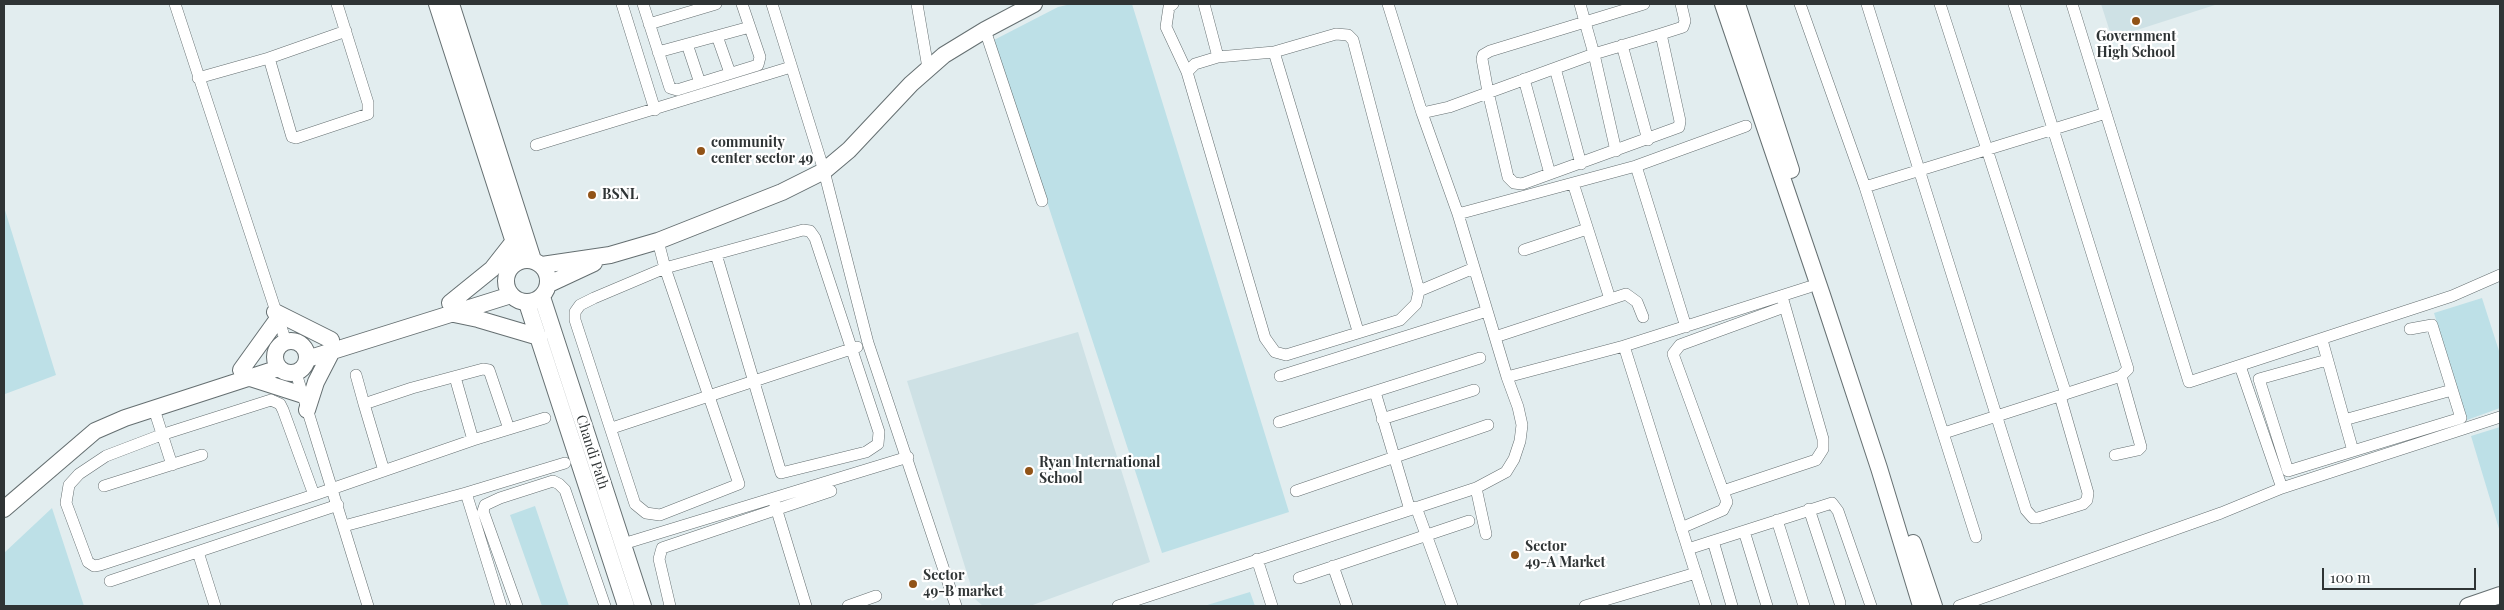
<!DOCTYPE html>
<style>
body{margin:0}
#map{position:relative;width:2504px;height:610px;overflow:hidden;background:#e2edef;font-family:"Playfair Display",serif}
canvas{display:block}
.frame{position:absolute;inset:0;border:5px solid #2f3435;pointer-events:none}
.scale{position:absolute;left:2322px;top:568px;width:154px;height:22px;box-sizing:border-box;border:2px solid #2f3435;border-top:0;padding-left:6px;font-size:15px;line-height:18px;white-space:nowrap;color:#2f3435;-webkit-text-stroke:4px #fff;paint-order:stroke}
</style>
<div id="map">
<canvas width="2504" height="610"></canvas>
<div class="frame"></div>
<div class="scale">100 m</div>
</div>
<script>
const context = document.querySelector('canvas').getContext('2d');
context.lineJoin = 'round';
function fill(path, color) { context.fillStyle = color; context.fill(path, 'evenodd'); }
const shape = rows => new Path2D(rows.map(r => 'M' + r).join(''));
function trace(path, color, width, dash) { context.strokeStyle = color; context.lineWidth = width; context.lineCap = dash ? 'butt' : 'round'; context.setLineDash(dash || []); context.stroke(path); }
function label(font, color, halo, rows, align = 'center') {
  context.font = font + ' "Playfair Display",serif'; context.lineWidth = 4.5; context.setLineDash([]); context.textBaseline = 'middle'; context.strokeStyle = halo; context.fillStyle = color; for (const [text, x, y, turn = 0] of rows) {
    context.save(); context.translate(x, y); context.rotate((+turn || 0) * Math.PI / 180); context.textAlign = isNaN(turn) ? turn : align; if (halo) context.strokeText(text, 0, 0); context.fillText(text, 0, 0); context.restore();
  }
}
const built = shape([
 [2101,4,2218,4,2112,38],
 [1078,332,1150,562,1030,606,983,606,975,599,907,381]
]);
const green = shape([
 [1071,4,1132,4,1289,512,1162,553,994,40,1058,7],
 [4,207,56,375,5,394,4,391],
 [2482,298,2500,354,2500,408,2467,420,2434,313],
 [2500,427,2500,532,2471,436],
 [535,506,569,606,542,606,510,515],
 [52,508,84,606,4,606,4,553],
 [1250,592,1255,606,1204,606]
]);
const street = shape([
 [175,4,286,342],
 [622,4,655,110],
 [643,4,670,88,677,90,758,65,760,57,742,4],
 [772,4,824,171,868,343,956,606],
 [917,4,928,68],
 [1173,4,1169,7,1166,27,1187,72],
 [1204,4,1218,57],
 [1580,4,1585,22,1594,54,1661,34,1680,121,1679,127,1522,184,1514,183,1508,177,1488,92,1482,59,1483,55,1490,51,1585,22,1644,4],
 [1800,4,1865,187,1976,537],
 [1867,4,2026,510,2033,518,2038,518,2083,504,2087,500,2088,493,2060,396],
 [1940,4,2066,394],
 [2072,4,2189,382,2452,296,2500,275],
 [649,24,716,4],
 [985,30,1042,201],
 [1336,34,1348,35,1353,40,1419,291,1416,304,1400,320,1286,355,1275,352,1265,338,1187,72,1195,64,1218,57,1274,52,1336,34],
 [1661,34,1683,27,1685,21,1681,4],
 [717,36,730,73],
 [687,44,700,83],
 [1622,45,1648,140],
 [658,52,750,27],
 [1274,52,1358,331],
 [269,58,346,31],
 [1555,68,1581,164],
 [198,78,269,58,292,137,296,138,368,114,368,103,337,4],
 [1524,79,1550,174],
 [1422,113,1449,107,1594,54,1616,151],
 [536,145,791,67],
 [1636,166,1686,327],
 [1573,183,1610,299],
 [1865,187,2106,113],
 [1458,214,1636,166,1746,126],
 [658,241,665,268,739,484,660,515,646,513,635,504,575,320,575,312,580,305,594,298,665,268,716,254,803,230,810,231,815,238,879,432,878,444,866,452,781,473,716,254],
 [1524,250,1587,229],
 [1419,291,1474,268],
 [1495,337,1626,294,1637,302,1643,317],
 [2322,340,2353,451,2461,418,2432,325,2410,329],
 [1624,346,1706,606],
 [2327,360,2259,379,2288,471,2353,451],
 [2240,366,2282,488,2500,417],
 [296,373,368,606],
 [356,375,364,404],
 [1280,376,1487,311],
 [455,377,473,440],
 [1507,377,1624,346,1809,287],
 [1375,392,1410,510],
 [271,400,280,404,283,410,314,495,100,565,94,566,88,562,66,503,69,485,79,474,106,456,161,435,271,400],
 [154,409,172,465],
 [1382,419,1474,390],
 [2344,420,2452,390],
 [1279,422,1480,358],
 [612,428,857,347],
 [1944,433,2121,376,2128,369,2014,4],
 [2115,455,2138,450,2141,447,2121,376],
 [384,471,364,404,412,388,483,369,489,370,509,429],
 [104,486,202,455],
 [1476,488,1486,534],
 [1296,491,1488,425],
 [1723,491,1816,460,1823,449,1823,439,1783,300],
 [466,493,501,606],
 [314,495,473,440,545,418],
 [774,501,806,606],
 [1416,507,1452,606],
 [1809,509,1840,603],
 [1777,520,1804,606],
 [344,526,466,493,565,463],
 [1681,528,1723,510,1727,502,1673,354,1680,345,1784,307],
 [1744,531,1767,606],
 [1713,541,1732,606],
 [623,544,908,457],
 [1688,549,1832,503,1838,511,1871,606],
 [198,552,215,606],
 [1257,559,1272,606],
 [1333,566,1347,606],
 [1299,578,1469,521],
 [110,581,338,505],
 [517,606,483,511,485,505,500,498,553,481,559,484,565,490,605,606],
 [670,606,659,559,662,548,831,491],
 [848,606,876,596],
 [1118,606,1476,488,1506,472,1514,459,1520,441,1522,425,1518,407,1507,377,1458,214,1422,113,1388,4],
 [1585,606,1696,573],
 [1959,606,2221,513,2282,488]
]);
const secondary = shape([
 [437,4,520,261],
 [451,4,533,260],
 [1723,4,1822,295,1879,468,1921,606],
 [1737,4,1791,170],
 '506 281a21 21 0 1 1 42 0a21 21 0 1 1-42 0Z',
 [542,265,610,255,658,241,782,192,824,171,849,150,911,84,944,55,985,30,1034,4],
 [549,284,594,263],
 [542,297,643,606],
 [450,303,492,269,514,241],
 [527,303,626,606],
 [275,312,331,340],
 [454,314,478,319,539,337],
 '275 357a16 16 0 1 1 32 0a16 16 0 1 1-32 0Z',
 [307,359,511,295],
 [241,370,277,320],
 [250,378,303,395],
 [307,410,316,382,332,351],
 [4,509,95,431,125,418,279,368],
 [1913,543,1934,606],
 [2468,606,2500,595]
]);
const markers = [
 [2136,21,5,"#915317"],
 [701,151,5,"#915317"],
 [592,195,5,"#915317"],
 [1029,471,5,"#915317"],
 [1515,555,5,"#915317"],
 [913,584,5,"#915317"]
];
const poiNames = [
 ["Government",2136,37,"center"],
 ["High School",2136,53,"center"],
 ["community",711,143],
 ["center sector 49",711,159],
 ["BSNL",602,195],
 ["Ryan International",1039,463],
 ["School",1039,479],
 ["Sector",1525,547],
 ["49-A Market",1525,563],
 ["Sector",923,576],
 ["49-B market",923,592]
];
const streetNames = [
 ["Chandi Path",592,452,72]
];
fill(built, '#cee1e5');
fill(green, '#bde0e7');
trace(street, '#656f71', 12);
trace(secondary, '#656f71', 18);
trace(street, '#fff', 11);
trace(secondary, '#fff', 16);
for (const [x, y, r, color] of markers) { const dot = new Path2D(); dot.arc(x, y, r, 0, 2 * Math.PI); context.fillStyle = color; context.fill(dot); trace(dot, '#fff', 2); }
label('bold 14px', '#2f3435', '#fff', poiNames, 'left');
label('14px', '#2f3435', '#fff', streetNames);
</script>
